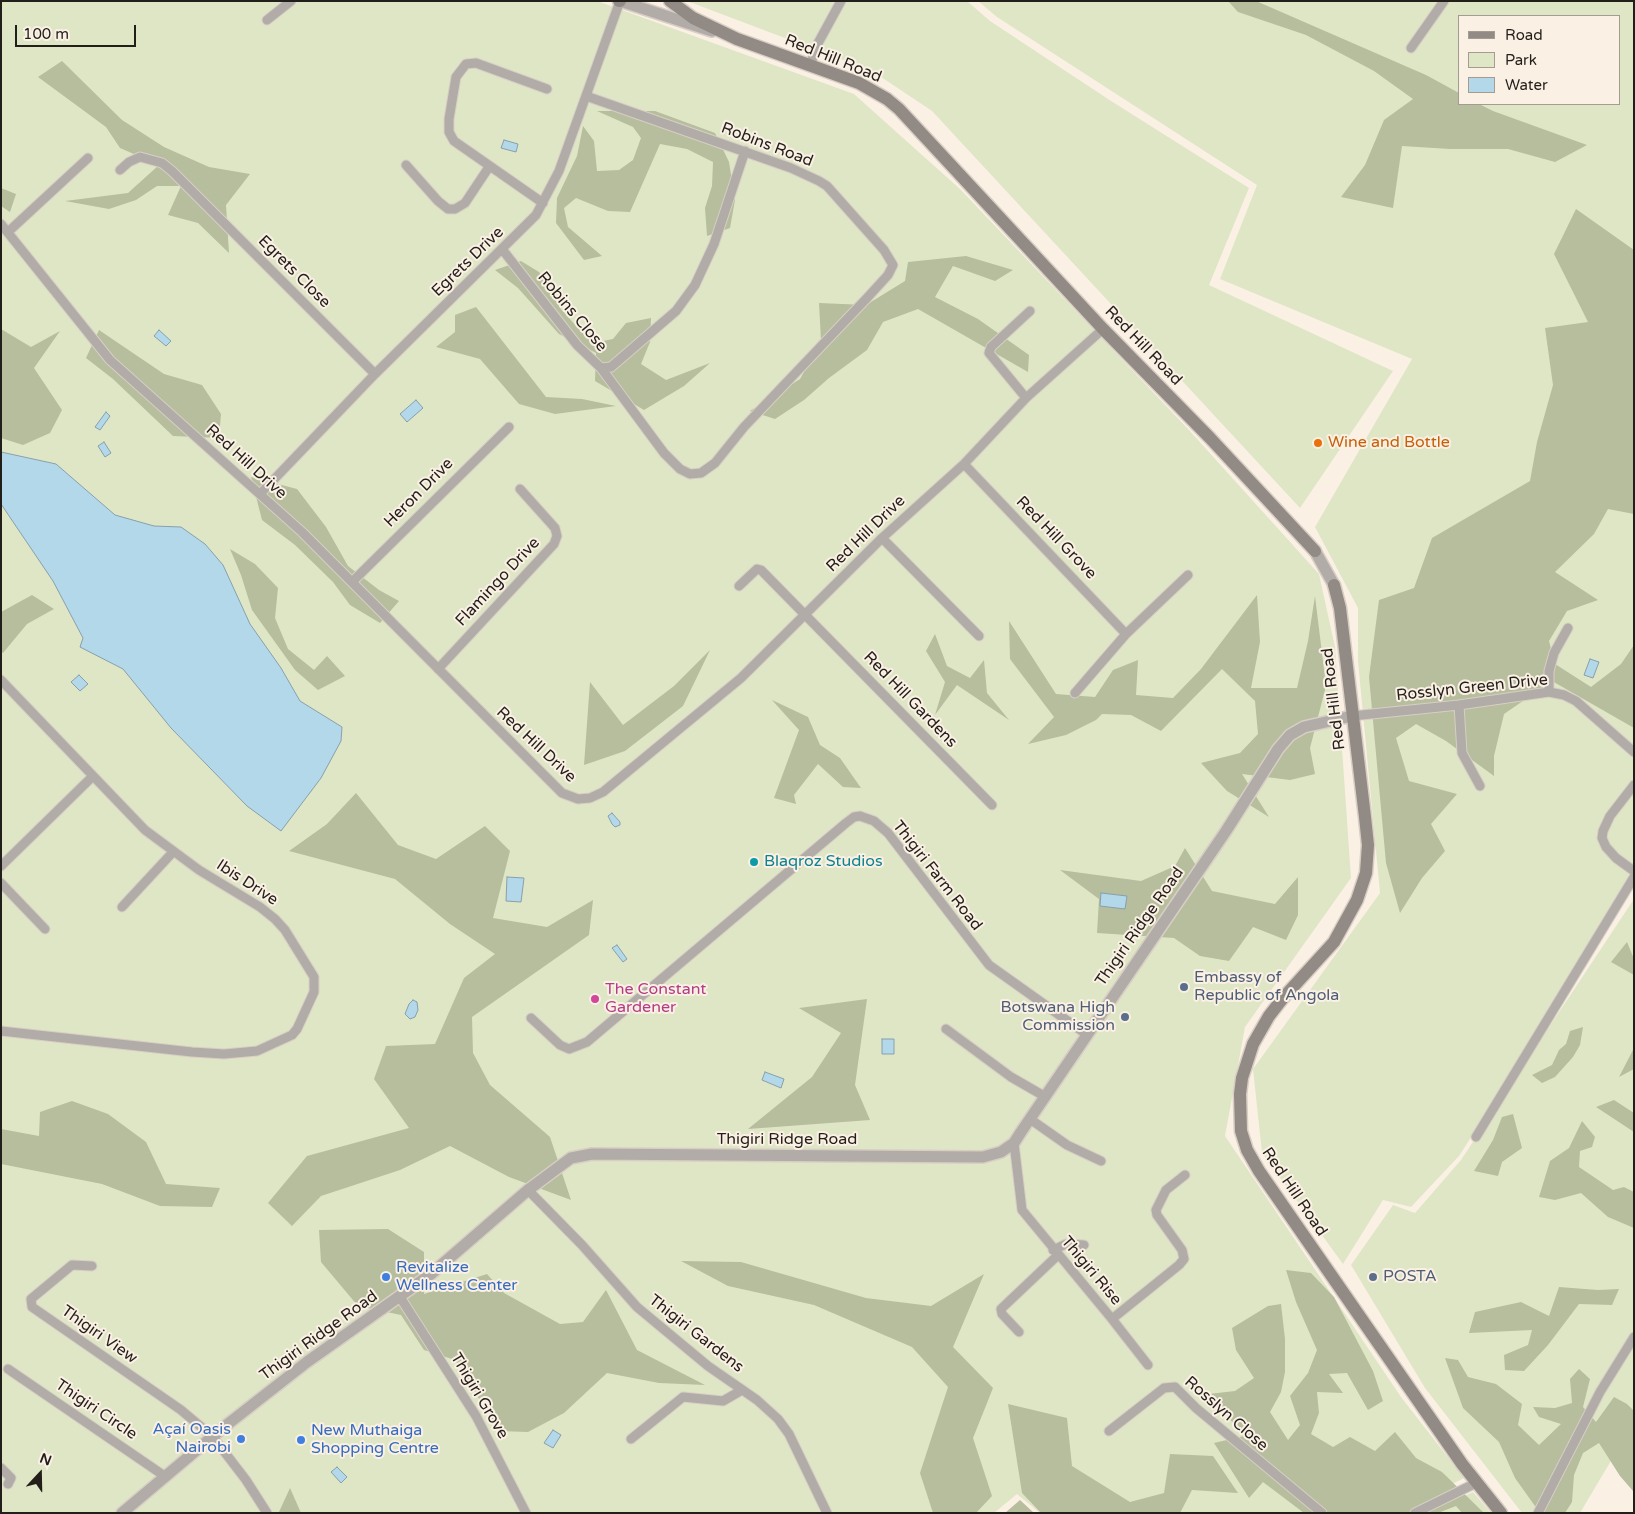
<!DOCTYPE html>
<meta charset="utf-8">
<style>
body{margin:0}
#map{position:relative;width:1635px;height:1514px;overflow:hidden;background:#fbf0e4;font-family:"Varela Round",sans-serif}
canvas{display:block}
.frame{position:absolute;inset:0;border:2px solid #221e1a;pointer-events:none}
.legend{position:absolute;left:1458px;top:15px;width:162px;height:90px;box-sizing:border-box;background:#fbf0e4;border:1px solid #a49c93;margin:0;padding:6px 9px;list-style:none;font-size:15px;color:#221e1a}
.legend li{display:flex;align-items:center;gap:10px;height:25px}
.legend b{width:25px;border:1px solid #a49c93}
.north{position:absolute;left:15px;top:1449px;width:50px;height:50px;-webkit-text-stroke:4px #fbf0e4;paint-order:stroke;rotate:21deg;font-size:14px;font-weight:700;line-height:20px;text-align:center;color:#221e1a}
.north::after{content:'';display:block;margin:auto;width:18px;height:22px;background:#221e1a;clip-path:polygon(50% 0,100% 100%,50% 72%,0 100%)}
.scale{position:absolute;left:15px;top:25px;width:121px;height:22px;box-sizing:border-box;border:2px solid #221e1a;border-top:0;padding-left:6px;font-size:15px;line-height:18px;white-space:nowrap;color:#221e1a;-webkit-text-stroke:4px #fbf0e4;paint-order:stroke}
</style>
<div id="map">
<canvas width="1635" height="1514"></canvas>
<div class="frame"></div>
<ul class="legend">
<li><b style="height:6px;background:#928a84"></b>Road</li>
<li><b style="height:14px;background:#dfe6c6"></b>Park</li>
<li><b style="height:14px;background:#b3d8ea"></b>Water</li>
</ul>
<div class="north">N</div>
<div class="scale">100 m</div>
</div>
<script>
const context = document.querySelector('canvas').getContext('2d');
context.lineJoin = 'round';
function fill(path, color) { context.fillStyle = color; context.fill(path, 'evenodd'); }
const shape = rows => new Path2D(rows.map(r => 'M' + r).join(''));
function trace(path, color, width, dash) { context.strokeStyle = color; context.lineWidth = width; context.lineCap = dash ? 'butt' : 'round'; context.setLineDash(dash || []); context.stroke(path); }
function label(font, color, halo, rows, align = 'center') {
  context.font = font + ' "Varela Round",sans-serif'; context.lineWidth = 4; context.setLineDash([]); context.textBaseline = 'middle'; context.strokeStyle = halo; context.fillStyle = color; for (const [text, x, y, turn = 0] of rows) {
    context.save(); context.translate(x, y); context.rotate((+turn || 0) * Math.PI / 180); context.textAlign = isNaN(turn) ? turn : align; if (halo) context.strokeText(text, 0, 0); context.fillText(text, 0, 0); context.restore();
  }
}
const green = shape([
 [1,1,597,1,854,94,960,189,1189,430,1319,574,1335,647,1351,878,1245,1027,1225,1136,1401,1397,1464,1478,1395,1513,1040,1513,1017,1494,994,1513,1,1513],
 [687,1,967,1,990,21,1108,99,1249,188,1209,285,1393,371,1300,508,932,111,872,71],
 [978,1,1634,1,1634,885,1459,1156,1411,1207,1383,1200,1343,1264,1262,1153,1253,1069,1380,893,1358,661,1358,608,1315,527,1412,359,1220,279,1257,185,997,17],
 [1459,16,1619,16,1619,104,1459,104],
 [1634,899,1634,1422,1580,1513,1522,1513,1425,1388,1351,1265,1393,1205,1415,1213,1461,1160],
 [1473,1492,1491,1513,1429,1513]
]);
const forest = shape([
 [1228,1,1256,1,1426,75,1459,93,1459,104,1479,104,1493,111,1587,145,1555,162,1508,149,1450,149,1402,146,1393,208,1341,197,1365,165,1384,120,1413,99,1374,71,1306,35,1238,12],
 [62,61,122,120,164,147,209,167,250,174,226,205,229,253,198,223,168,215,181,186,157,186,136,200,109,209,65,201,128,193,159,165,120,148,106,127,38,77],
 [597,111,655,111,715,133,729,162,735,200,730,228,707,236,705,208,712,186,713,162,687,149,660,144,630,212,608,211,576,198,564,208,568,227,602,256,584,260,556,223,557,198,577,156,583,126,594,141,597,171,619,170,633,160,641,138,633,127],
 [1,188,16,194,10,212,1,206],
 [1576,209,1634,250,1634,514,1608,509,1594,534,1555,572,1598,600,1567,611,1549,641,1555,664,1591,687,1621,664,1634,645,1634,728,1552,681,1504,714,1494,756,1494,776,1446,741,1416,724,1396,738,1409,781,1457,794,1431,824,1445,851,1422,878,1400,913,1386,863,1369,677,1379,600,1414,588,1432,538,1530,481,1537,442,1553,385,1545,328,1588,322,1554,254],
 [966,256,1013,270,995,281,953,266,935,297,978,319,1029,355,1028,372,918,309,883,322,867,350,829,378,804,400,775,419,750,411,800,379,821,341,819,303,866,305,905,281,908,262],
 [521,261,539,272,548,284,560,308,586,337,603,341,613,339,626,323,651,318,650,342,641,364,666,380,710,363,684,386,644,410,595,381,596,353,559,334,518,288,495,270],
 [476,307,546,397,582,399,616,406,555,414,519,404,480,359,436,347,455,332,455,315],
 [1,329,31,347,60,331,34,368,62,410,50,433,23,445,1,438],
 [99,330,164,374,202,385,221,414,219,438,173,436,113,379,86,358],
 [251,477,297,489,326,527,348,566,379,590,399,601,380,623,350,605,333,582,295,545,262,520],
 [230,549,255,564,278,588,275,618,288,649,314,670,327,656,345,676,318,690,295,670,252,610,241,575],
 [32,595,54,609,27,624,3,653,1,652,1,612],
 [1257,595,1260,642,1251,688,1297,688,1308,641,1315,596,1326,686,1310,748,1315,774,1290,780,1242,774,1269,817,1227,791,1201,763,1240,753,1258,734,1255,701,1222,669,1161,731,1131,715,1102,714,1096,720,1066,735,1028,744,1054,717,1010,659,1009,621,1056,694,1095,697,1113,670,1138,660,1136,695,1173,698,1201,669],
 [935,634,947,666,970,678,984,660,987,693,1009,720,957,685,935,715,945,682,926,651],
 [710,650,683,706,625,751,584,765,590,682,623,725,674,686],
 [772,700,808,717,820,745,840,758,861,788,843,787,818,764,794,795,796,804,774,798,799,730],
 [356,793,398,845,436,859,485,826,510,851,493,918,547,927,593,900,589,935,472,1017,473,1053,490,1085,550,1137,571,1200,509,1177,450,1146,400,1170,321,1196,292,1226,268,1203,307,1156,409,1128,374,1079,386,1046,435,1044,464,978,495,954,450,924,395,879,289,851,327,824],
 [1185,848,1212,891,1275,904,1298,877,1298,915,1286,940,1253,927,1229,961,1200,956,1174,938,1097,933,1099,899,1060,870,1141,881,1175,866],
 [1627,942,1634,959,1634,975,1611,962],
 [867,999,855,1085,870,1120,748,1129,812,1077,841,1033,799,1008],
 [1583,1027,1580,1045,1573,1057,1555,1077,1542,1083,1532,1075,1552,1065,1559,1050,1566,1044,1570,1031],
 [1634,1048,1634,1069,1619,1077],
 [1614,1100,1634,1113,1634,1132,1596,1107],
 [72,1101,108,1114,146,1142,166,1184,220,1188,212,1207,160,1206,102,1184,1,1164,1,1129,39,1136,40,1112],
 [1513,1114,1522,1148,1502,1162,1498,1176,1474,1171,1493,1140,1502,1117],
 [1582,1121,1595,1137,1592,1147,1580,1151,1579,1167,1613,1190,1624,1187,1634,1192,1634,1228,1608,1217,1581,1193,1555,1200,1539,1197,1550,1161,1569,1148],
 [388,1229,424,1252,424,1294,487,1274,504,1293,560,1324,583,1322,606,1290,637,1350,705,1385,659,1383,607,1373,564,1413,528,1432,499,1431,455,1360,424,1350,401,1315,358,1306,321,1262,319,1230],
 [681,1261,741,1262,866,1298,931,1306,984,1274,953,1347,993,1388,973,1438,992,1496,976,1513,933,1513,920,1473,948,1387,912,1347,814,1305,728,1286],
 [1286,1270,1311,1273,1334,1297,1373,1371,1383,1401,1368,1410,1347,1373,1329,1374,1343,1393,1317,1392,1319,1413,1311,1434,1333,1447,1350,1437,1375,1451,1395,1432,1416,1458,1442,1472,1484,1513,1462,1513,1456,1506,1438,1513,1304,1513,1263,1482,1249,1498,1214,1443,1244,1436,1228,1417,1200,1395,1235,1391,1254,1378,1236,1350,1232,1328,1268,1306,1281,1304,1285,1339,1285,1372,1281,1392,1270,1412,1288,1440,1300,1425,1290,1396,1308,1373,1317,1350,1296,1302],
 [1559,1287,1598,1290,1619,1289,1612,1305,1579,1304,1548,1345,1524,1371,1505,1370,1504,1355,1528,1345,1532,1330,1469,1333,1475,1312,1521,1302,1549,1316],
 [1445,1358,1458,1360,1468,1377,1496,1384,1522,1404,1518,1425,1539,1445,1561,1424,1539,1417,1533,1407,1555,1408,1572,1403,1570,1379,1579,1369,1590,1379,1583,1407,1596,1422,1614,1397,1627,1404,1634,1411,1633,1491,1620,1476,1599,1443,1583,1453,1574,1475,1572,1502,1565,1513,1540,1513,1515,1478,1499,1442,1463,1408],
 [1008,1404,1067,1418,1072,1466,1130,1502,1164,1493,1170,1454,1213,1456,1238,1493,1192,1490,1180,1513,1041,1513,1022,1493],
 [290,1488,301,1513,279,1513,279,1512],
 [1020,1500,1034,1513,1005,1513]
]);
const water = shape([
 [504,140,518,144,516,152,501,148,504,140],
 [159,330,171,341,166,346,154,336,159,330],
 [416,400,423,408,407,422,400,414,416,400],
 [106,412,110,416,100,430,95,427,106,412],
 [104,442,111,453,105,457,98,446,104,442],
 [1,452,56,464,115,515,154,526,181,527,205,544,223,565,250,624,281,668,300,701,342,727,341,741,321,778,281,831,247,806,171,728,123,669,80,647,83,638,53,581,1,504,1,452],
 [1590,659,1599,662,1593,678,1584,675,1590,659],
 [79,675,88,684,80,691,71,682,79,675],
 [612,813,620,822,620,825,615,827,612,824,608,816,612,813],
 [507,877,524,878,521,902,506,901,507,877],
 [1101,893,1127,896,1125,909,1100,906,1101,893],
 [617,945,627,959,623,962,612,948,617,945],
 [413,1000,417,1002,418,1010,415,1017,410,1019,405,1014,409,1004,413,1000],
 [882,1039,894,1039,894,1054,882,1054,882,1039],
 [765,1072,784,1079,781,1088,762,1080,765,1072],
 [553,1430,561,1435,553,1448,544,1443,553,1430],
 [337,1467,347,1477,341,1483,331,1472,337,1467]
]);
const minor = shape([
 [267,20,291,1],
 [1411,48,1444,1],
 [810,66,817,45,841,1],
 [586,96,791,168,819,181,827,186,884,250,893,265,888,275,867,298,744,427,715,463,701,473,690,474,680,469,664,453,601,368],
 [406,165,438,201,448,209,455,209,465,203,489,167],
 [120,170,129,162,140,157,162,163,172,171,375,374],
 [543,203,454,141,449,132,449,119,456,77,466,64,476,63,547,89],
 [1,224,110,360,302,532,562,793,578,799,590,798,603,792,741,678,882,538,964,464,1026,398,1103,329],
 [8,232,88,158],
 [502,249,577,345,601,368,611,367,676,311,695,285,714,244,745,151],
 [1026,398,989,353,991,347,1030,311],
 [964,464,1126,634],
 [260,494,375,374,536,215,559,171,620,1],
 [882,538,979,636],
 [352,582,509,427],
 [739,586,757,569,761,570,992,805],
 [438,669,554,544,557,536,555,528,520,489],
 [1,680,145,830,199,870,260,907,275,919,285,930,314,977,314,992,297,1029,292,1035,257,1051,224,1054,192,1052,1,1031],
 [1549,692,1549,671,1554,653,1568,628],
 [1075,693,1126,634,1188,575],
 [1459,705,1462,753,1480,786],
 [1352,716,1459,705,1549,692,1564,695,1576,701,1634,752],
 [1634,785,1610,816,1603,831,1602,838,1606,847,1616,858,1634,871],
 [1,866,92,777],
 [1,883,45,929],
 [122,907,173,852],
 [531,1018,560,1045,569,1049,587,1042,846,823,854,817,860,816,874,821,888,833,989,965,1086,1034],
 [946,1029,1011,1077,1044,1096],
 [1030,1119,1067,1145,1101,1161],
 [1476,1137,1634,877],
 [1014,1143,1022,1210,1112,1319,1179,1265,1184,1259,1182,1250,1157,1215,1156,1210,1166,1190,1185,1175],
 [528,1190,582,1245,637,1307,708,1366,757,1400,778,1419,789,1434,827,1513],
 [1053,1250,1066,1244,1084,1245],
 [92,1266,72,1265,31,1299,32,1307,181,1410,213,1437,246,1480,267,1513],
 [400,1297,476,1416,526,1513],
 [1112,1319,1148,1365],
 [1019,1332,1002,1314,1001,1309,1058,1255],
 [8,1369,166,1477],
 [1109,1431,1164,1388,1175,1387,1196,1408,1322,1513],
 [631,1439,683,1397,723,1401,742,1390],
 [1,1468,11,1478,8,1484],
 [1415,1513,1476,1483],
 [1538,1513,1600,1392,1634,1337]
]);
const tertiary = shape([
 [620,1,712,31],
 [1315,551,1334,585],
 [122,1513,224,1427,307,1362,431,1274,528,1190,571,1158,592,1154,983,1157,1001,1152,1014,1143,1021,1132,1226,831,1278,749,1290,735,1304,727,1352,716]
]);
const secondary = shape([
 [619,1,620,1],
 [670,1,693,18,737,39,859,83,887,99,899,109,1103,329,1210,438,1315,551],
 [1334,585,1340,608,1365,817,1368,845,1366,873,1357,900,1334,942,1283,998,1269,1016,1253,1044,1242,1078,1240,1094,1241,1131,1247,1150,1259,1171,1462,1464,1501,1513]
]);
const markers = [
 [1318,443,5,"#e8710a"],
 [754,862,5,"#0f9aa8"],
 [1184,987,5,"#5c6f8a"],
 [595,999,5,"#d1479c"],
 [1125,1017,5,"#5c6f8a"],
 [386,1277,5,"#3f7fe0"],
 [1373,1277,5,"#5c6f8a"],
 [241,1439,5,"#3f7fe0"],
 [301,1440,5,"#3f7fe0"]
];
const streetNames = [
 ["Red Hill Road",833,59,22],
 ["Robins Road",767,145,21],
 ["Egrets Drive",468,262,-44],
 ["Egrets Close",294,272,45],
 ["Robins Close",572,312,50],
 ["Red Hill Road",1143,346,46],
 ["Red Hill Drive",246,462,42],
 ["Heron Drive",419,493,-45],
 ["Red Hill Drive",866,534,-44],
 ["Red Hill Grove",1056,538,46],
 ["Flamingo Drive",498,582,-47],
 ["Rosslyn Green Drive",1472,688,-6],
 ["Red Hill Road",1334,699,-97],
 ["Red Hill Gardens",910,700,46],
 ["Red Hill Drive",536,745,43],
 ["Thigiri Farm Road",937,876,52],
 ["Ibis Drive",247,883,33],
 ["Thigiri Ridge Road",1140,927,-55],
 ["Thigiri Ridge Road",787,1140],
 ["Red Hill Road",1294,1192,56],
 ["Thigiri Rise",1091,1271,50],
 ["Thigiri Gardens",696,1334,38],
 ["Thigiri View",99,1335,35],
 ["Thigiri Ridge Road",319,1336,-36],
 ["Thigiri Grove",479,1396,59],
 ["Thigiri Circle",96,1410,34],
 ["Rosslyn Close",1226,1414,41]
];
const foodNames = [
 ["Wine and Bottle",1328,443]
];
const cultureNames = [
 ["Blaqroz Studios",764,862]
];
const serviceNames = [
 ["Embassy of",1194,978],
 ["Republic of Angola",1194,996],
 ["Botswana High",1115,1008,"right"],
 ["Commission",1115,1026,"right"],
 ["POSTA",1383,1277]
];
const hotelNames = [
 ["The Constant",605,990],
 ["Gardener",605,1008]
];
const shopNames = [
 ["Revitalize",396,1268],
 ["Wellness Center",396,1286],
 ["Açaí Oasis",231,1430,"right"],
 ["Nairobi",231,1448,"right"],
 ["New Muthaiga",311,1431],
 ["Shopping Centre",311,1449]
];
fill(green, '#dfe6c6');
fill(forest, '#b7be9d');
fill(water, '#b3d8ea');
trace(water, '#88a0ac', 1);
trace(minor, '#d8cec4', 11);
trace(tertiary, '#d8cec4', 14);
trace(secondary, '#d8cec4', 15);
trace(minor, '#b1aca8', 9);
trace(tertiary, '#b1aca8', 11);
trace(secondary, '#928a84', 12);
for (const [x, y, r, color] of markers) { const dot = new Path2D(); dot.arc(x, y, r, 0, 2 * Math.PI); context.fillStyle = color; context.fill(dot); trace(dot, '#fbf0e4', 2); }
label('16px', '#221e1a', '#fbf0e4', streetNames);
label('16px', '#c56008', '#fbf0e4', foodNames, 'left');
label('16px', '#0d838f', '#fbf0e4', cultureNames, 'left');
label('16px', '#4e5e75', '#fbf0e4', serviceNames, 'left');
label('16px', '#b23c85', '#fbf0e4', hotelNames, 'left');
label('16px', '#366cbe', '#fbf0e4', shopNames, 'left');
</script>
